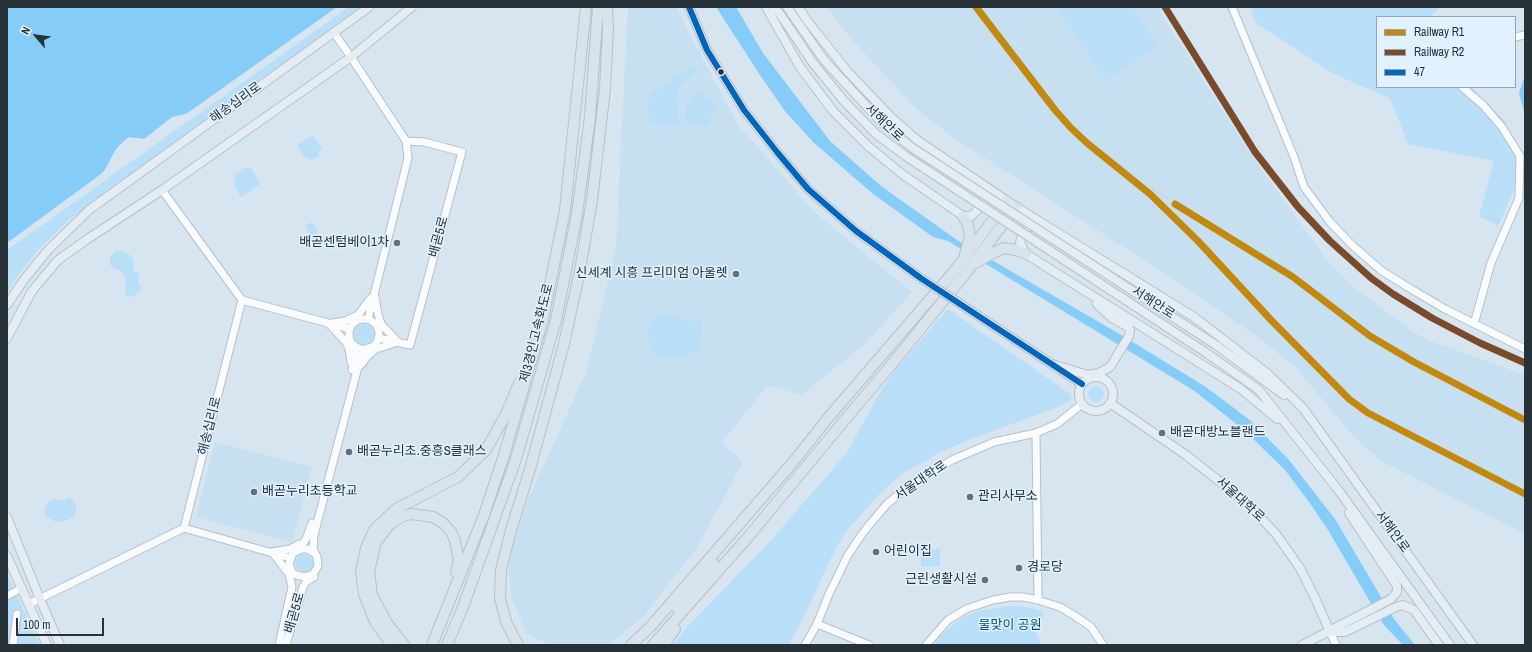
<!DOCTYPE html>
<meta charset="utf-8">
<style>
body{margin:0}
#map{position:relative;width:1532px;height:652px;overflow:hidden;background:#d6e5f0;font-family:"Archivo Narrow",sans-serif}
canvas{display:block}
.frame{position:absolute;inset:0;border:8px solid #263138;pointer-events:none}
.legend{position:absolute;left:1376px;top:16px;width:140px;height:72px;box-sizing:border-box;background:#e1f2fe;border:1px solid #96a5af;margin:0;padding:5px 7px;list-style:none;font-size:12px;color:#263138}
.legend li{display:flex;align-items:center;gap:8px;height:20px}
.legend b{width:20px;border:1px solid #96a5af}
.north{position:absolute;left:16px;top:16px;width:40px;height:40px;-webkit-text-stroke:3px #e1f2fe;paint-order:stroke;rotate:298deg;font-size:11px;font-weight:700;line-height:16px;text-align:center;color:#263138}
.north::after{content:'';display:block;margin:auto;width:14px;height:18px;background:#263138;clip-path:polygon(50% 0,100% 100%,50% 72%,0 100%)}
.scale{position:absolute;left:16px;top:618px;width:88px;height:18px;box-sizing:border-box;border:2px solid #263138;border-top:0;padding-left:5px;font-size:12px;line-height:14px;white-space:nowrap;color:#263138;-webkit-text-stroke:3px #e1f2fe;paint-order:stroke}
</style>
<div id="map">
<canvas width="1532" height="652"></canvas>
<div class="frame"></div>
<ul class="legend">
<li><b style="height:5px;background:#c3890e"></b>Railway R1</li>
<li><b style="height:5px;background:#7a4b2a"></b>Railway R2</li>
<li><b style="height:5px;background:#0065bd"></b>47</li>
</ul>
<div class="north">N</div>
<div class="scale">100 m</div>
</div>
<script>
const context = document.querySelector('canvas').getContext('2d');
context.lineJoin = 'round';
function fill(path, color) { context.fillStyle = color; context.fill(path, 'evenodd'); }
const shape = rows => new Path2D(rows.map(r => 'M' + r).join(''));
function trace(path, color, width, dash) { context.strokeStyle = color; context.lineWidth = width; context.lineCap = dash ? 'butt' : 'round'; context.setLineDash(dash || []); context.stroke(path); }
function label(font, color, halo, rows, align = 'center') {
  context.font = font + ' "Archivo Narrow","Noto Sans KR",sans-serif'; context.lineWidth = 3; context.setLineDash([]); context.textBaseline = 'middle'; context.strokeStyle = halo; context.fillStyle = color; for (const [text, x, y, turn = 0] of rows) {
    context.save(); context.translate(x, y); context.rotate((+turn || 0) * Math.PI / 180); context.textAlign = isNaN(turn) ? turn : align; if (halo) context.strokeText(text, 0, 0); context.fillText(text, 0, 0); context.restore();
  }
}
const built = shape([
 [628,7,677,7,688,31,738,125,814,212,912,292,866,343,801,395,768,385,722,442,743,462,696,549,643,617,610,643,605,645,550,645,526,633,511,597,508,561,517,524,586,373,616,248],
 [826,7,1157,7,1247,149,1326,259,1355,288,1413,332,1428,340,1525,375,1525,534,1385,463,1367,449,1350,432,1296,368,1258,337,1139,257,954,138,917,109,853,41],
 [215,442,312,467,292,542,196,517]
]);
const green = shape([
 [349,7,363,7,70,219,39,249,18,275,7,292,7,250],
 [1057,7,1131,7,1157,45,1106,81],
 [1251,7,1440,7,1430,17,1377,17,1377,87,1471,87,1506,122,1520,176,1498,226,1479,216,1494,161,1408,144,1390,98,1334,74,1255,22],
 [696,64,699,67,677,89,678,125,663,126,656,125,651,121,647,114,647,108,649,99,653,92],
 [698,92,703,94,703,97,716,105,707,126,690,124,685,121,686,104,692,103],
 [313,135,322,148,319,150,318,157,311,160,307,158,305,158,297,145],
 [245,168,248,168,252,169,260,184,241,197,233,184,236,182,233,177],
 [312,222,318,232,313,238,305,226],
 [115,251,121,251,130,255,133,259,134,270,136,272,139,272,140,274,138,279,141,289,138,293,134,296,128,297,126,296,125,289,126,281,125,276,122,272,112,267,110,264,110,258],
 [948,309,1070,394,1071,395,1071,399,1066,403,1050,410,968,440,939,453,902,474,882,491,845,533,831,558,807,610,789,645,673,645,686,628,766,546,846,454,881,391,895,370],
 [669,313,681,320,689,321,699,320,702,322,700,346,696,351,687,356,669,358,662,356,652,348,647,335,651,324,655,319],
 '354 334a10 10 0 1 1 20 0a10 10 0 1 1-20 0Z',
 '1088 394a8 8 0 1 1 16 0a8 8 0 1 1-16 0Z',
 [69,497,74,501,76,507,75,514,72,518,67,520,56,522,46,516,44,510,47,503,54,499,64,501],
 [921,549,940,549,940,566,921,566],
 '295 563a9 9 0 1 1 18 0a9 9 0 1 1-18 0Z',
 [7,573,21,605,40,645,7,645],
 [1011,606,1026,607,1044,612,1036,634,1042,645,934,645,940,636,950,627,964,617,978,611]
]);
const water = shape([
 [7,7,337,7,186,114,172,117,144,139,129,137,125,140,116,149,104,171,97,177,7,243],
 [716,7,736,7,763,53,830,141,881,186,957,240,1118,333,1206,387,1251,421,1289,460,1335,519,1394,619,1415,645,1403,645,1383,624,1328,530,1309,502,1285,470,1243,429,1193,390,948,241,933,237,872,193,813,142,784,110,758,72],
 [1525,75,1525,115,1519,93]
]);
const minor = shape([
 [1232,7,1294,157,1304,187,1330,222,1353,246,1382,271,1411,289,1445,309,1525,349],
 [334,33,351,57,406,141,408,158,368,319],
 [1515,37,1525,35],
 [1462,87,1483,105,1502,127,1520,156,1519,198,1491,263,1474,324],
 [242,300,350,329],
 '349 334a15 15 0 1 1 30 0a15 15 0 1 1-30 0Z',
 [332,323,345,321,358,315,371,298],
 [329,324,346,342,349,349,351,362],
 [378,338,410,345,462,152,424,142,406,141],
 [361,365,367,357,376,349,398,342,381,324,378,314,375,297],
 [352,370,355,353,354,345],
 [1036,433,1038,600],
 [184,528,290,558],
 [299,549,306,539,312,523],
 [314,553,308,549,301,549,293,553,289,563,292,572,296,575,305,577,313,574,318,566,317,557,313,549,314,535,359,363,362,354,368,348],
 [7,596,22,588],
 [29,604,184,528,242,300,162,190],
 [817,624,869,645],
 [1330,632,1336,645],
 [13,645,17,614],
 [279,645,292,587,289,574,272,552,290,549,299,544],
 [286,645,303,587,306,582,314,577],
 [805,645,817,624,829,594,848,555,862,534,870,524,887,504,899,494,910,485,952,460,994,442,1036,433,1057,424,1082,404],
 [926,645,948,620,966,609,993,600,1010,597,1022,597,1034,599,1060,607,1075,616,1091,627,1103,645]
]);
const major = shape([
 [689,7,707,50,744,110,777,152,808,189,856,231,922,279],
 [766,7,800,67,833,111,868,146,902,174,963,216,972,216,978,209,983,202,985,192,984,189],
 [774,7,780,14,813,63],
 [787,7,824,60],
 [798,7,809,23,848,72,891,117,917,140,1016,207,1194,317,1268,374,1303,408],
 [1036,223,1028,228,1022,235,1020,243,1026,254,1241,389,1277,419],
 [956,301,1082,384],
 [7,305,23,281,48,250,89,210,369,7],
 [7,338,32,291,58,260,86,240,162,190,351,57,412,7],
 [1216,345,1284,395],
 [1208,354,1259,390,1339,491,1450,645],
 [1052,364,1088,375,1099,373,1110,367,1129,336,1130,330,1128,327,1112,318,1097,304],
 '1079 394a17 17 0 1 1 34 0a17 17 0 1 1-34 0Z',
 [1110,403,1186,455,1247,503,1276,534,1300,568,1316,600,1330,632],
 [1299,405,1303,408,1473,645],
 [7,517,40,599,60,645],
 [7,556,47,645],
 [1330,632,1345,632,1396,607,1403,605,1414,610,1439,645],
 [1302,645,1391,599,1397,592,1397,586,1349,513]
]);
const highway = shape([
 [963,216,968,225,970,236,965,254],
 [975,263,995,252,1004,248,1016,250,1026,254],
 [677,608,714,564],
 [392,645,375,622,364,594,361,571,366,548,374,530,396,509,458,477,486,450,506,414,519,383],
 [404,645,387,623,372,595,369,571,376,542,390,524,403,516,412,514,433,517,443,523,452,533,455,541,459,560,456,572],
 [432,645,484,515,504,455,543,319,565,210,586,7],
 [447,645,463,607,516,459,556,320,577,214,590,117,598,7],
 [518,645,507,624,500,599,501,570,511,530,530,469,564,344,580,270,592,200,605,89,608,29,607,7],
 [631,645,651,626,794,461,828,418,956,269,1007,201],
 [653,645,749,536,838,428,892,364,965,274,1016,207],
 [664,645,675,629]
]);
const rail = shape([
 [976,7,1055,110,1071,128,1087,143,1150,194,1198,241,1271,320,1349,399,1368,413,1525,494],
 [1150,187,1224,234],
 [1233,240,1293,277,1370,336,1414,362,1525,420]
]);
const majorBridge = shape([
 [824,60,883,124,911,147,1216,345],
 [813,63,844,101,876,134,907,157,1208,354],
 [922,279,956,301]
]);
const bus1 = shape([
 [689,7,707,50,744,110,777,152,808,189,856,231,922,279,1082,384]
]);
const rail1 = shape([
 [976,7,1055,110,1071,128,1087,143,1150,194,1198,241,1271,320,1349,399,1368,413,1525,494],
 [1175,204,1293,277,1370,336,1414,362,1525,420]
]);
const rail2 = shape([
 [1165,7,1255,152,1298,207,1330,241,1371,278,1393,294,1432,318,1480,343,1525,363]
]);
const markers = [
 [721,72,3.5,"#263138"],
 [397,243,4,"#647078"],
 [736,274,4,"#647078"],
 [1162,433,4,"#647078"],
 [349,452,4,"#647078"],
 [254,492,4,"#647078"],
 [970,497,4,"#647078"],
 [876,552,4,"#647078"],
 [1019,568,4,"#647078"],
 [985,580,4,"#647078"]
];
const streetNames = [
 ["해송십리로",236,103,-36],
 ["서해안로",884,123,43],
 ["배곧5로",439,237,-75],
 ["서해안로",1153,303,33],
 ["제3경인고속화도로",537,333,-76],
 ["해송십리로",210,426,-76],
 ["서울대학로",921,481,-34],
 ["서울대학로",1240,500,42],
 ["서해안로",1392,532,54],
 ["배곧5로",295,613,-74]
];
const poiNames = [
 ["배곧센텀베이1차",389,243,"right"],
 ["신세계 시흥 프리미엄 아울렛",728,274,"right"],
 ["배곧대방노블랜드",1170,433],
 ["배곧누리초.중흥S클래스",357,452],
 ["배곧누리초등학교",262,492],
 ["관리사무소",978,497],
 ["어린이집",884,552],
 ["경로당",1027,568],
 ["근린생활시설",977,580,"right"]
];
const parkNames = [
 ["물맞이 공원",1010,626]
];
fill(built, '#c6e0f2');
fill(green, '#b8def8');
fill(water, '#86ccf8');
trace(minor, '#b6c1c9', 9);
trace(major, '#b9c1c6', 10);
trace(highway, '#b9c1c6', 12);
trace(minor, '#f9fbfd', 7);
trace(major, '#e4edf3', 8);
trace(highway, '#d8e3eb', 10);
trace(rail, '#d0d5d8', 2, [6, 3]);
trace(majorBridge, '#b9c1c6', 10, []);
trace(majorBridge, '#e4edf3', 8);
trace(bus1, '#0065bd', 6);
trace(rail1, '#c3890e', 7);
trace(rail2, '#7a4b2a', 7);
for (const [x, y, r, color] of markers) { const dot = new Path2D(); dot.arc(x, y, r, 0, 2 * Math.PI); context.fillStyle = color; context.fill(dot); trace(dot, '#e1f2fe', 1.5); }
label('13px', '#263138', '#e1f2fe', streetNames);
label('13px', '#263138', '#e1f2fe', poiNames, 'left');
label('13px', '#005177', '#e1f2fe', parkNames);
</script>
